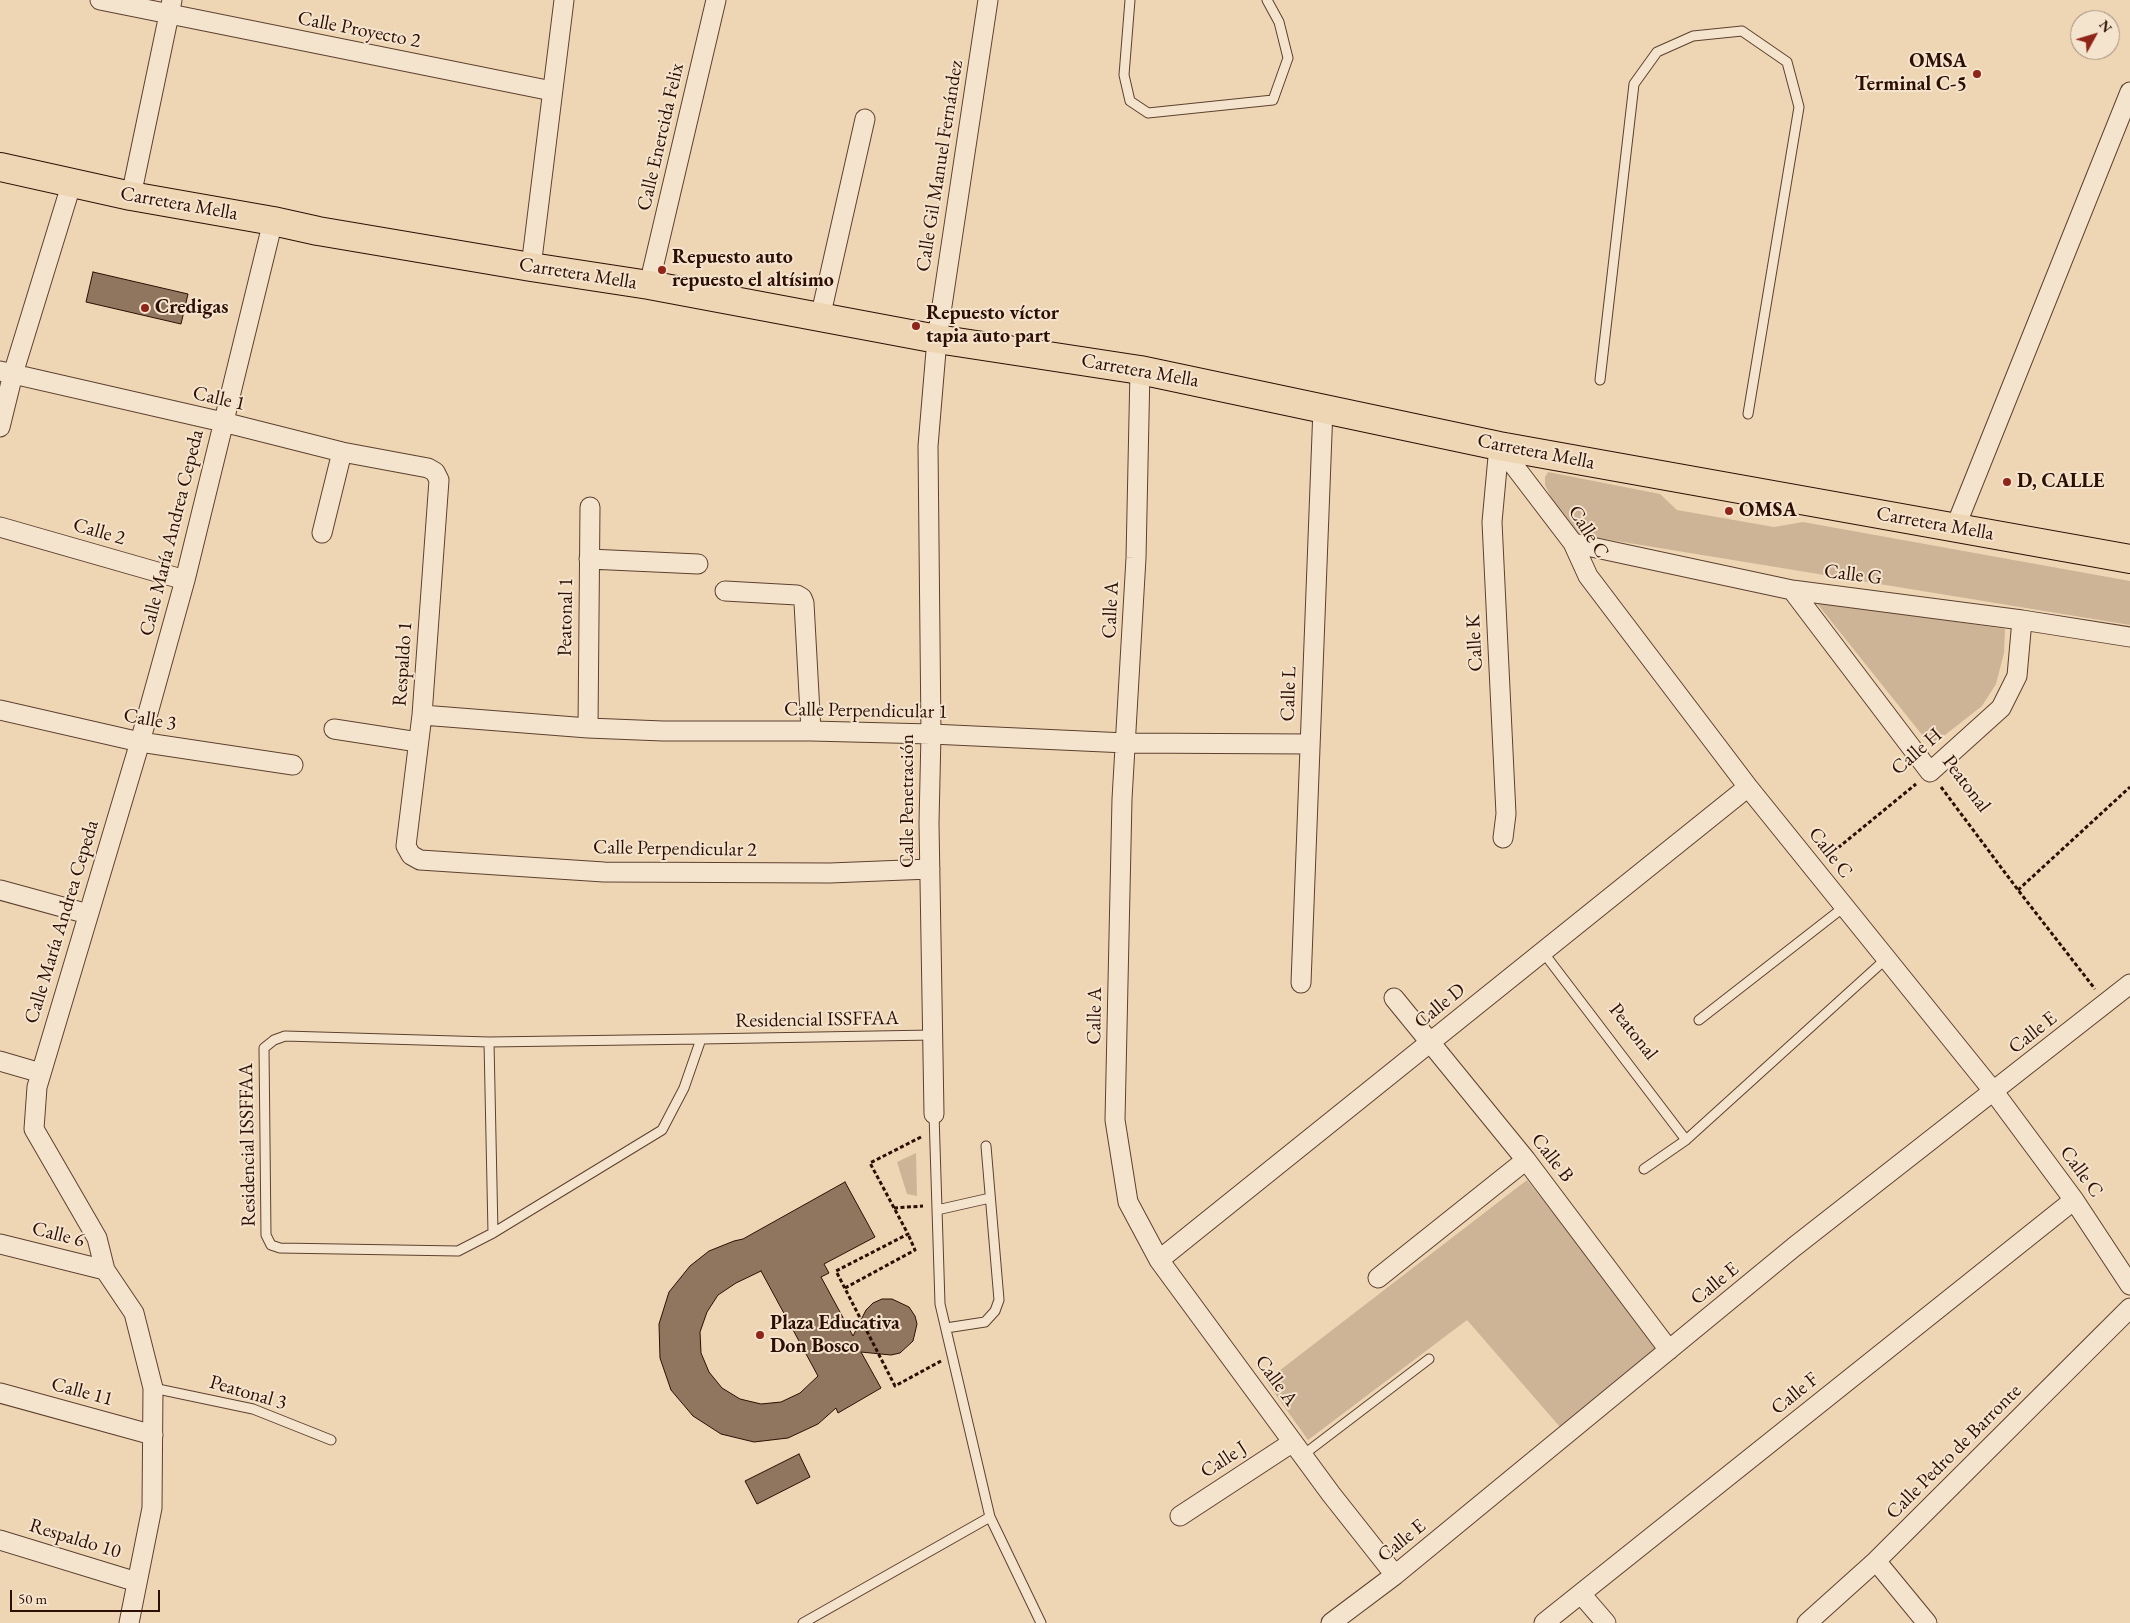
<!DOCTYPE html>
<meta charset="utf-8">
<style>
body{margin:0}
#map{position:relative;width:2130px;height:1623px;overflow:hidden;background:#eed6b4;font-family:"EB Garamond",serif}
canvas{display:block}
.north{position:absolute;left:2070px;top:10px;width:50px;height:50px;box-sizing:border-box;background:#f4e4ce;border:1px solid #a48e7d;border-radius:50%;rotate:51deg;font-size:14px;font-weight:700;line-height:20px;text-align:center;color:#2d0e03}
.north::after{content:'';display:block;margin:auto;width:18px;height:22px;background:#8f2418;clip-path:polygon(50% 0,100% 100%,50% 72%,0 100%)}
.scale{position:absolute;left:10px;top:1590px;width:150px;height:22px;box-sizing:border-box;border:2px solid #2d0e03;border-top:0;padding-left:6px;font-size:15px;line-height:18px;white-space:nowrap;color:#2d0e03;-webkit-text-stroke:4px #f4e4ce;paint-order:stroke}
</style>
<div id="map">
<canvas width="2130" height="1623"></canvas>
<div class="north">N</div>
<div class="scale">50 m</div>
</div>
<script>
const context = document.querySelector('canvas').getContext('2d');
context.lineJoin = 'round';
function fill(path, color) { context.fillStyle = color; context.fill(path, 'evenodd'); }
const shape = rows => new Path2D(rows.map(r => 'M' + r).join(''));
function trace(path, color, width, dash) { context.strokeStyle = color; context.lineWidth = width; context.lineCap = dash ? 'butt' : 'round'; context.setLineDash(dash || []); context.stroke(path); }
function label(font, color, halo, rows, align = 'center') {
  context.font = font + ' "EB Garamond",serif'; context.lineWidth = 4; context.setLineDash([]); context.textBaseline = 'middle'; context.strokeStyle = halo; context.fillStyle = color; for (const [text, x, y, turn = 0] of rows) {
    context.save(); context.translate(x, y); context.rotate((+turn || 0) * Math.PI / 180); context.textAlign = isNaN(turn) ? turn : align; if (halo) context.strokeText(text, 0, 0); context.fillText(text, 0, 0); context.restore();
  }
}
const green = shape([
 [1548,472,1660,494,1677,510,1774,527,1803,522,2130,581,2130,625,1580,535,1569,526,1551,497,1545,485,1545,477],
 [1815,601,2005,629,2004,653,1996,684,1982,706,1931,746],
 [916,1153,917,1196,907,1194,897,1162],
 [1527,1180,1659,1345,1560,1427,1467,1320,1308,1440,1266,1381]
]);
const building = shape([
 [93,272,188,294,181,324,86,302,93,272],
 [845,1182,875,1237,824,1264,829,1273,821,1277,853,1336,866,1310,873,1303,882,1299,892,1299,909,1307,915,1316,917,1324,913,1341,900,1353,891,1355,861,1352,881,1388,838,1413,836,1408,818,1424,788,1438,754,1442,721,1434,693,1416,671,1390,660,1358,659,1324,669,1292,690,1266,709,1251,734,1241,743,1239,845,1182],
 [761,1271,818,1376,800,1393,781,1402,761,1404,740,1399,722,1388,709,1372,701,1353,700,1332,707,1312,718,1295,736,1283,761,1271],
 [799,1454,810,1477,757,1504,745,1481,799,1454]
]);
const path = shape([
 [1941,787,2018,890,2095,989],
 [1828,856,1916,784],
 [2018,890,2130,787],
 [921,1137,870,1163,908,1234,836,1271,895,1386,941,1361],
 [894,1208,923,1206],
 [845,1288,915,1250,908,1234]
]);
const lane = shape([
 [1130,0,1124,75,1130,101,1148,113,1273,100,1288,58,1279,22,1267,0],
 [1600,380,1634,84,1657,52,1693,36,1742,31,1787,62,1799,107,1748,414],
 [1543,952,1686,1140],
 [1699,1020,1844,907],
 [701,1039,684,1088,662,1130,493,1233,458,1251,280,1248,271,1245,266,1235,264,1048,274,1040,285,1036,489,1042,701,1039,933,1035],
 [489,1042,493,1233],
 [934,1114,940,1304,990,1517,1041,1623],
 [1644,1169,1686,1140,1887,958],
 [937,1210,990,1198],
 [946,1328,985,1322,995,1311,999,1300,986,1146],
 [153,1388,253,1409,331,1440],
 [1303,1455,1429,1359],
 [803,1623,990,1517]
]);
const street = shape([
 [100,0,552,91],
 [131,196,172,0],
 [531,267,564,0],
 [649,285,716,0],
 [820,318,865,119],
 [1140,370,1136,558,1122,799,1115,1120,1128,1202,1159,1260,1331,1494,1395,1575],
 [0,371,223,422,342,452,428,468,435,472,439,480,422,715,406,846,411,855,420,860,604,872,830,873,930,869],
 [0,427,13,374,72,182],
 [1499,446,1573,543,1588,576,1748,787,1994,1092,2074,1200,2130,1285],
 [1499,446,1492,522,1506,814,1503,838],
 [0,527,185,580],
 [1955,528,2130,92],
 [322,533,342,452],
 [1573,543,1792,590,2022,620,2130,637],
 [589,559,698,564],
 [1792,590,1930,772,2001,708,2017,676,2022,620],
 [725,591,797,595,802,598,804,603,811,731],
 [0,710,140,742,293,765],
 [422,715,588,728,663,731,811,731,931,734,1126,743,1309,744],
 [588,728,590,507],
 [334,729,418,742],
 [0,890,88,914],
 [1301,983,1323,408],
 [1394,998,1526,1160,1669,1350],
 [0,1061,41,1073],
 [934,1114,929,823,931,734,928,446,937,339,988,0],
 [0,1244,105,1270],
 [1159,1260,1748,787],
 [1378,1278,1526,1160],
 [0,1393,153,1435],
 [1180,1516,1293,1442],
 [0,1540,137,1582],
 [1876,1561,1927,1623],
 [1581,1594,1606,1623],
 [129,1623,152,1508,153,1388,134,1313,105,1270,97,1238,34,1129,37,1087,140,742,185,580,273,221],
 [1331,1623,1395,1575,1794,1247,2130,984],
 [1544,1623,2074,1200],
 [1807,1623,1876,1561,2130,1308]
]);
const primary = shape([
 [0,167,131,196,273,221,318,231,531,267,649,285,937,339,1140,370,1499,446,2130,559]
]);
const markers = [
 [1977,74,5,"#8f2418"],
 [662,270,5,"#8f2418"],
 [145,308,5,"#8f2418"],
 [916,326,5,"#8f2418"],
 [2007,482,5,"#8f2418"],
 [1729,511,5,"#8f2418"],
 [760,1335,5,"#8f2418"]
];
const streetNames = [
 ["Calle Proyecto 2",359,30,11],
 ["Calle Enercida Felix",661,137,-77],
 ["Calle Gil Manuel Fernández",940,166,-81],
 ["Carretera Mella",179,204,10],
 ["Carretera Mella",578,274,9],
 ["Carretera Mella",1140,371,10],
 ["Calle 1",219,399,13],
 ["Carretera Mella",1536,452,11],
 ["Carretera Mella",1935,524,10],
 ["Calle 2",99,532,16],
 ["Calle C",1588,532,58],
 ["Calle María Andrea Cepeda",172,533,-76],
 ["Calle G",1853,575,7],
 ["Calle A",1111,610,-87],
 ["Peatonal 1",566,617,-89],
 ["Calle K",1475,643,-93],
 ["Respaldo 1",403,664,-86],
 ["Calle L",1289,694,-88],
 ["Calle Perpendicular 1",866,711,1],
 ["Calle 3",150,720,10],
 ["Calle H",1917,752,-41],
 ["Peatonal",1966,784,53],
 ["Calle Penetración",908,801,-90],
 ["Calle Perpendicular 2",675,849,1],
 ["Calle C",1830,853,52],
 ["Calle María Andrea Cepeda",62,922,-73],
 ["Calle D",1440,1006,-39],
 ["Calle A",1095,1016,-89],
 ["Residencial ISSFFAA",817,1020,-1],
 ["Peatonal",1633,1032,52],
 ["Calle E",2033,1033,-38],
 ["Residencial ISSFFAA",248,1145,-91],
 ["Calle B",1552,1158,52],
 ["Calle C",2081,1172,54],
 ["Calle 6",58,1235,14],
 ["Calle E",1715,1284,-39],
 ["Calle A",1276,1381,54],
 ["Calle 11",82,1392,15],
 ["Peatonal 3",248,1393,16],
 ["Calle F",1795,1394,-39],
 ["Calle Pedro de Barronte",1954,1452,-45],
 ["Calle J",1224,1460,-33],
 ["Respaldo 10",75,1539,17],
 ["Calle E",1402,1541,-39]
];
const poiNames = [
 ["OMSA",1967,62,"right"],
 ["Terminal C-5",1967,85,"right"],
 ["Repuesto auto",672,258],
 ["repuesto el altísimo",672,281],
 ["Credigas",155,308],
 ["Repuesto víctor",926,314],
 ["tapia auto part",926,337],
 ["D, CALLE",2017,482],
 ["OMSA",1739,511],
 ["Plaza Educativa",770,1324],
 ["Don Bosco",770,1347]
];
fill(green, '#cdb496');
fill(building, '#91765f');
trace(building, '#2d0e03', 1);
trace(lane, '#5d402f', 11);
trace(street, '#5d402f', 21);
trace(primary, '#2d0e03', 30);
trace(path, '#2d0e03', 3, [4, 2.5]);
trace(lane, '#f4e4ce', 9);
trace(street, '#f4e4ce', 19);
trace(primary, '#eed6b4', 28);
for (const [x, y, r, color] of markers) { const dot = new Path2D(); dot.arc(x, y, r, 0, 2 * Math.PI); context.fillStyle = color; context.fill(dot); trace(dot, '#f4e4ce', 2); }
label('20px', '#2d0e03', '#f4e4ce', streetNames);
label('bold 20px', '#2d0e03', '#f4e4ce', poiNames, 'left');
</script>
